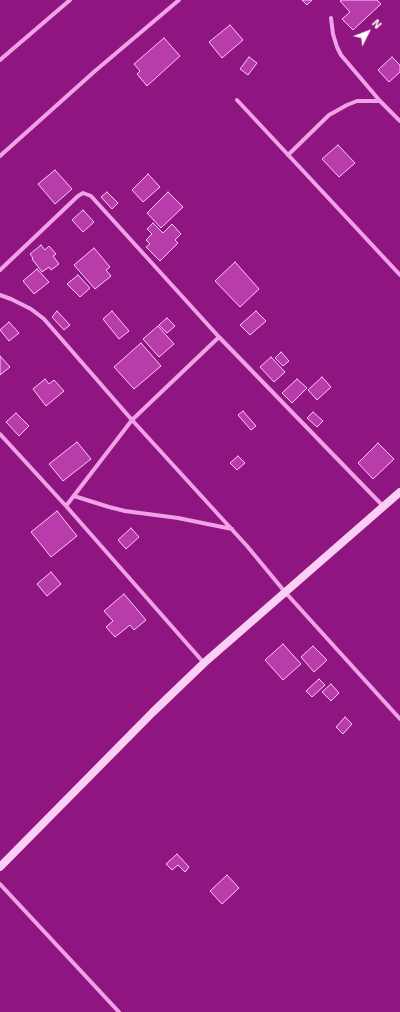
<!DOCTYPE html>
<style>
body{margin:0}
#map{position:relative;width:400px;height:1012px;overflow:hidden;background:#8f1580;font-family:"Exo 2",sans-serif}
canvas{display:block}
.north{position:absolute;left:348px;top:12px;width:40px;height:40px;-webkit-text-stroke:3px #8f1580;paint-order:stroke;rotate:48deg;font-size:11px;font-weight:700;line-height:16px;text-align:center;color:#fff}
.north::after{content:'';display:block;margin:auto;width:14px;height:18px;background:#fff;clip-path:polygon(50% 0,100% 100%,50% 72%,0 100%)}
</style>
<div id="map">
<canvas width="400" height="1012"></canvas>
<div class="north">N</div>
</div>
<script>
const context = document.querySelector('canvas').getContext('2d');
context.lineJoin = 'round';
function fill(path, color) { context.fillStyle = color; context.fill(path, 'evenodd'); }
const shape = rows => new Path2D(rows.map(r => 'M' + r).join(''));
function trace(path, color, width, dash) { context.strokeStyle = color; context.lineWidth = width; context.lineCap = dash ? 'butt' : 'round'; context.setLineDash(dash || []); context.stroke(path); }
const building = shape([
 [302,0,312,0,307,5,302,0],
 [342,0,377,0,381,4,353,30,342,19,350,12,340,1,342,0],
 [230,25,243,40,222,58,209,42,230,25],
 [164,38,180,56,147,86,137,74,140,71,134,64,164,38],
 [249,57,257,63,248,75,240,69,249,57],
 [392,57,400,65,400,72,389,82,378,70,392,57],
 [338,145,355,163,339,177,322,159,338,145],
 [55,170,72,189,55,204,38,184,55,170],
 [148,174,160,187,143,202,132,190,148,174],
 [107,192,118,203,112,209,101,197,107,192],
 [168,192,183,207,161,228,147,213,168,192],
 [83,210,94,222,83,232,72,220,83,210],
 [153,223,163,233,172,224,181,234,175,240,178,243,160,261,146,247,150,244,146,240,152,234,147,229,153,223],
 [41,245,45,250,49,246,56,254,53,256,59,264,51,270,49,267,42,272,32,259,33,258,30,254,41,245],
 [94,248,110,267,106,270,111,276,95,289,74,265,94,248],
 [235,262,259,289,240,307,215,281,235,262],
 [37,269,49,282,34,294,23,281,37,269],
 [78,275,90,288,80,297,67,284,78,275],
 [57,311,70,325,64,330,52,317,57,311],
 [112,311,129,331,119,339,103,319,112,311],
 [256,311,266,321,250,335,240,325,256,311],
 [167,318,175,326,167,333,159,325,167,318],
 [9,322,19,333,9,341,0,330,9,322],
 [158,326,174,344,159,357,143,339,158,326],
 [141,343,161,366,134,389,114,367,141,343],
 [281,352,289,361,283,366,275,358,281,352],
 [0,356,10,367,0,375,0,356],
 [271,357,285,372,274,382,260,367,271,357],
 [322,377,331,387,317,400,308,390,322,377],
 [45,379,49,384,54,380,64,391,46,406,33,389,45,379],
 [297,379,307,388,292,403,282,393,297,379],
 [243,411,256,426,251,430,238,415,243,411],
 [313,412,323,421,317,427,307,418,313,412],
 [16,413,29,426,19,436,6,422,16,413],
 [77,442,91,459,63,481,49,464,77,442],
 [378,443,394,459,373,479,358,463,378,443],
 [238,456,245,463,237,470,230,463,238,456],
 [57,511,77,536,51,557,31,532,57,511],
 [131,528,139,537,126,549,118,540,131,528],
 [51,572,61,584,47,596,37,584,51,572],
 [124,594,146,620,134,630,130,625,115,637,106,627,113,621,104,611,124,594],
 [283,644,301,664,283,680,265,660,283,644],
 [313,646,327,660,314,672,301,657,313,646],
 [319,679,325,685,312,697,306,691,319,679],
 [331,684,339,693,331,701,322,692,331,684],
 [345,717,352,724,343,734,336,727,345,717],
 [177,854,189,867,185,872,178,865,172,870,166,864,177,854],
 [227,875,239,888,222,904,210,891,227,875]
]);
const minor = shape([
 [331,18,333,34,337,47,341,55,380,101,400,121],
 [0,60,70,0],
 [237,100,400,275],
 [288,155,329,115,347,105,357,101,380,101],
 [0,156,95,71,179,0],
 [0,270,78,196,83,193,91,196,219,337,383,506],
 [0,295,11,299,31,309,44,319,132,420,247,546,285,592,400,719],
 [0,434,66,506,204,663],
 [74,496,109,507,125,511,178,518,232,529],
 [66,506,132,420,219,337],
 [0,884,119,1012]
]);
const secondary = shape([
 [0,867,153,712,204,663,400,492]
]);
fill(building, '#b83daa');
trace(building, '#fcc8f6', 1);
trace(minor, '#f0a1e8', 4);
trace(secondary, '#fbcff5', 8);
</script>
